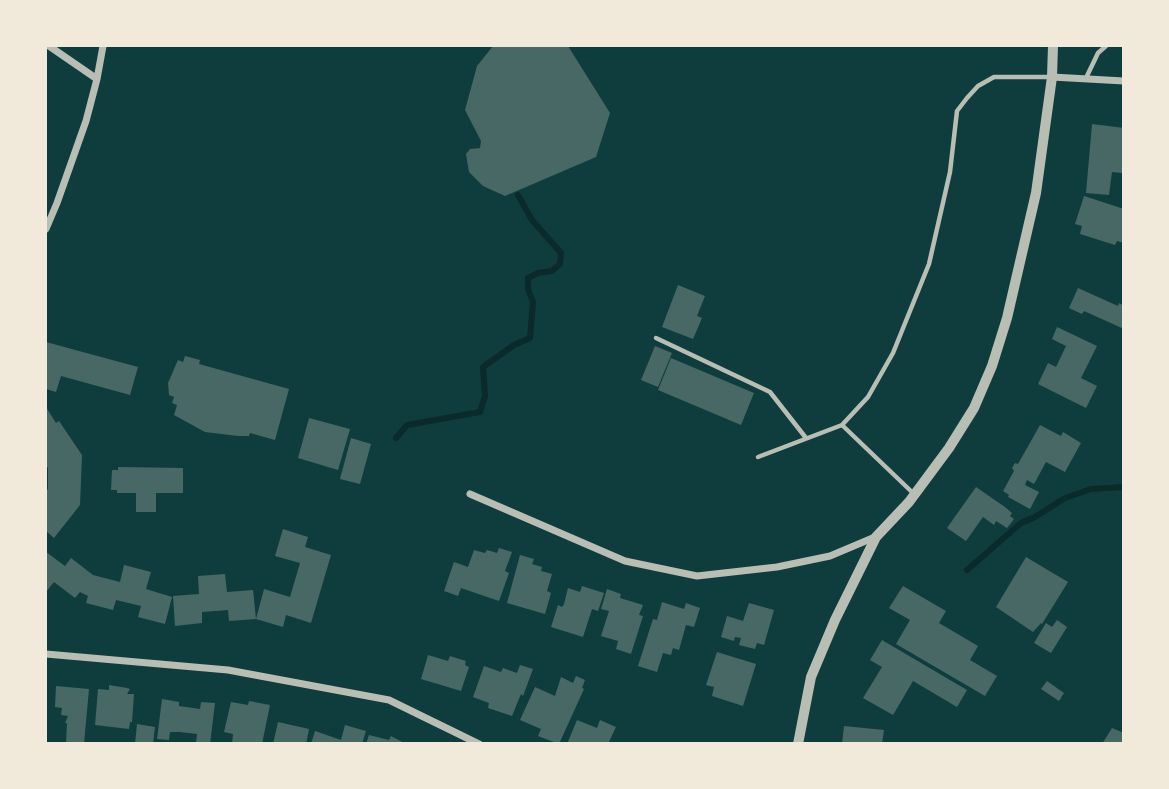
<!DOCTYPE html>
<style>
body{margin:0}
#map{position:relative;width:1169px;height:789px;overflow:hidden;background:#0f3d3e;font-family:Overpass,sans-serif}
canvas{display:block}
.frame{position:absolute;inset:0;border:47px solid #f1e9da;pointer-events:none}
</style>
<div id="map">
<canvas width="1169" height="789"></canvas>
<div class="frame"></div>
</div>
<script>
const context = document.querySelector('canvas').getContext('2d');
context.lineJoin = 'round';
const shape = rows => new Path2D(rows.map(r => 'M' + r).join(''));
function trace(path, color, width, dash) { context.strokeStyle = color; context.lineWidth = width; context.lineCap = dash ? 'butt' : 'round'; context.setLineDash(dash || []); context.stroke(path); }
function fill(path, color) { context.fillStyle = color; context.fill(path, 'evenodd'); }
const stream = shape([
 [396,438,407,425,480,412,485,396,483,367,514,345,530,338,533,302,528,289,528,278,538,273,552,271,560,264,561,253,532,220,518,195],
 [967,570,1021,523,1035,517,1065,498,1091,489,1124,487]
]);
const building = shape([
 [493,46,568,46,610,113,596,157,505,196,483,186,469,172,466,154,470,149,480,148,481,141,465,110,477,66],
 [1092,124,1124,128,1122,173,1112,172,1109,195,1086,193],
 [1084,196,1124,209,1124,243,1117,241,1115,245,1080,234,1082,226,1075,224],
 [678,285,705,296,697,316,702,318,693,339,662,327],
 [1078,288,1118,306,1119,303,1124,306,1124,329,1084,311,1082,314,1069,308],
 [1057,327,1097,346,1081,378,1097,386,1086,408,1038,384,1048,363,1056,367,1066,346,1052,339],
 [46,342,138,367,130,395,61,376,56,392,46,389],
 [655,346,672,353,658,387,641,380],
 [185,356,200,360,199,364,289,389,275,440,250,433,249,436,238,436,205,432,174,415,177,405,172,403,174,397,169,395,168,383,178,360,183,362],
 [671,358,754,393,741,425,658,390],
 [46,407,56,423,59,421,82,455,80,505,54,538,46,531,46,491,48,489,48,468,46,465],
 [309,418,350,429,338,470,298,458],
 [1040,425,1061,436,1063,432,1081,443,1065,472,1046,462,1034,484,1027,480,1025,485,1039,492,1030,509,1008,497,1009,495,1003,491,1014,471,1012,468,1015,463,1018,464],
 [351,438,371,444,360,484,340,479],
 [118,467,183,468,183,493,156,493,156,512,136,512,136,493,117,493,117,490,111,490,112,470,118,470],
 [976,487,1005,507,1012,513,1010,516,1014,519,1007,528,996,521,994,525,983,517,966,541,947,528],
 [283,529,308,537,305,547,331,555,311,623,286,615,283,627,256,619,264,589,290,597,300,563,275,556],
 [499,548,512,552,505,571,509,573,499,601,461,588,458,596,444,591,454,562,468,567,474,550,485,553,487,550,497,553],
 [46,552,65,566,71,558,93,575,120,582,124,565,151,572,146,589,172,597,165,624,138,617,141,606,116,600,113,610,86,603,88,596,80,592,75,598,54,582,46,592],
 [520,555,534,559,532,564,542,567,541,571,552,574,547,591,551,593,545,614,507,603],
 [1026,557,1068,582,1042,624,1041,623,1033,632,996,607],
 [225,574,227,592,253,590,256,619,229,621,228,610,202,612,202,623,175,626,173,596,199,594,198,576],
 [582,586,604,593,598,611,592,609,583,637,551,627,558,605,562,607,564,604,568,588,580,592],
 [903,586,946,611,939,623,978,646,970,660,997,676,985,696,896,644,910,620,889,608],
 [607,589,621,594,620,598,643,605,639,615,643,616,631,654,616,649,618,641,601,636,609,611,601,609],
 [662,602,684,609,686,603,700,608,694,627,686,625,679,650,673,648,671,655,663,653,657,672,638,666,653,619,657,620],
 [749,603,774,610,764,645,757,643,755,649,739,645,741,638,735,637,734,641,721,637,727,616,743,621],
 [1057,620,1067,627,1051,653,1034,643,1046,623,1052,627],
 [882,640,967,690,957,707,913,681,893,715,863,698,882,667,870,660],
 [717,652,756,664,743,706,712,696,714,687,706,685],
 [428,655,448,661,450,656,466,661,465,665,469,667,461,691,421,679],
 [520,665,533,669,523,696,521,694,512,716,488,708,489,703,473,697,484,666,501,672,503,668,517,673],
 [576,676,585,680,582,688,584,689,559,744,538,736,541,729,520,720,535,687,555,696,561,677,573,683],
 [1047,681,1064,693,1059,701,1041,689],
 [109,685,127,688,130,689,127,694,134,694,132,722,130,722,129,729,95,725,98,689,109,690],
 [56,686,89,689,84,744,66,743,67,723,65,723,68,716,61,715,62,708,55,707],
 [162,699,179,702,179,706,200,709,201,702,215,703,210,744,196,743,197,734,180,732,170,732,169,740,157,739],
 [249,701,270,705,262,744,232,744,233,734,224,732,231,702,248,705],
 [577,720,597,728,600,720,616,727,608,744,567,744],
 [278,722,309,729,306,744,273,744],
 [137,724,155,727,153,744,135,744],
 [345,725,366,731,362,744,311,744,315,731,341,740],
 [844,726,884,730,882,744,842,744],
 [1112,728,1124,733,1124,744,1102,744],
 [369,735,389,740,391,736,406,744,366,744]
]);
const service = shape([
 [1086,78,1098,53,1106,46],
 [656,338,770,392,806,438],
 [842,425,914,494],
 [758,457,842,425,868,397,893,353,929,264,950,172,957,111,967,98,978,86,994,77,1051,77]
]);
const minor = shape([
 [49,46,97,79],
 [1052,77,1124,81],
 [46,229,57,203,86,121,97,79,103,46],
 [470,494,625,561,697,576,777,567,830,556,875,537],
 [46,654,228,670,389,700,479,744]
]);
const tertiary = shape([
 [798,744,811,677,835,620,876,537,909,502,949,448,974,408,992,366,1007,318,1036,193,1052,77,1053,46]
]);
trace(stream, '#0a2a2b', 6);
fill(building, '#486865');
trace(service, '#b8beb3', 4.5);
trace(minor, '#b8beb3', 7);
trace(tertiary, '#b8beb3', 10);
</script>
